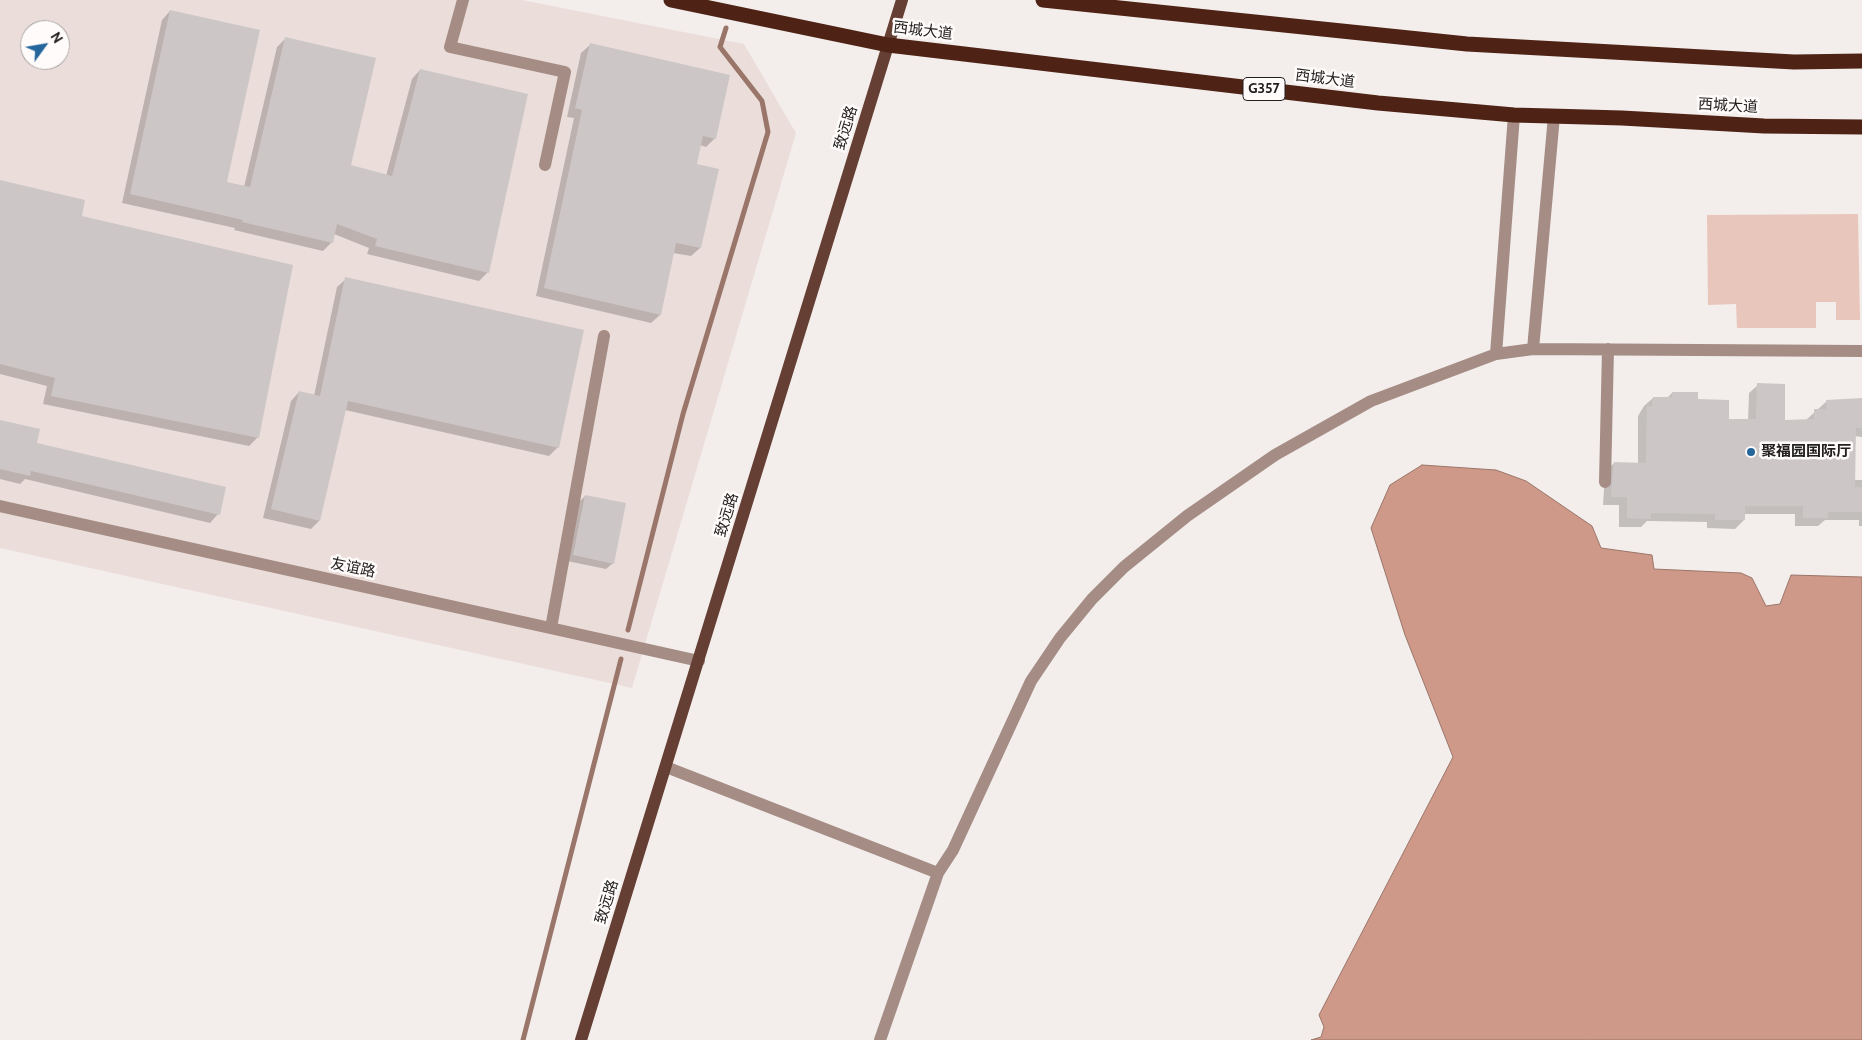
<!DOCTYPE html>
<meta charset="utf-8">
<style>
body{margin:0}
#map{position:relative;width:1862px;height:1040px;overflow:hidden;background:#f3eeec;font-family:Cabin,sans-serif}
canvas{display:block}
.north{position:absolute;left:20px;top:20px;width:50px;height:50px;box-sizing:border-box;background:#fefbfa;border:1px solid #a6a3a2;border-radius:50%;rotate:58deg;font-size:14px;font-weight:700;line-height:20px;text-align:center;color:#22201f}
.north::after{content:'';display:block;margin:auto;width:18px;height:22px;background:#24659b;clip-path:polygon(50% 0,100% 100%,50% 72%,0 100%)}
</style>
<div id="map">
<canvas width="1862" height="1040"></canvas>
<div class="north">N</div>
</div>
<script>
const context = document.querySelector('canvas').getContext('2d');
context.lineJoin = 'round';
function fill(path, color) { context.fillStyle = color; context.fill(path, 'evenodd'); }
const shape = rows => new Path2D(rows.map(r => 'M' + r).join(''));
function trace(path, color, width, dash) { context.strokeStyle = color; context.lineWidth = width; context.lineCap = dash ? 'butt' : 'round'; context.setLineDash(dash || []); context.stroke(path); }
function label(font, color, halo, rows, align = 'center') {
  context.font = font + ' Cabin,"Noto Sans SC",sans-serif'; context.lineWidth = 5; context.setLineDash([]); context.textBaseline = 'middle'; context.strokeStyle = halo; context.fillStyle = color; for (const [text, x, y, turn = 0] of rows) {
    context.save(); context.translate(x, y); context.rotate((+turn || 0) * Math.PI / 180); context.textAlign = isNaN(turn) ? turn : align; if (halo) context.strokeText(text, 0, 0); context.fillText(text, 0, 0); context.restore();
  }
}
const built = shape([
 [0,0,522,0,744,44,796,133,632,688,0,548],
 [30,30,60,30,60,60,30,60]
]);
const green = shape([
 [1858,214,1860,320,1836,320,1836,302,1816,302,1816,328,1737,328,1736,304,1708,305,1707,215]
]);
const water = shape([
 [1422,465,1496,470,1526,481,1592,526,1601,548,1652,555,1654,569,1741,573,1752,578,1766,606,1780,604,1791,575,1862,577,1862,1040,1311,1040,1321,1037,1324,1027,1319,1015,1453,757,1405,635,1371,528,1390,485,1422,465]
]);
const shadow = shape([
 [170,11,225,183,244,187,277,47,286,38,349,166,386,176,412,79,420,70,488,272,479,281,367,254,369,248,334,234,331,243,323,251,234,230,235,228,122,203,162,20],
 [590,45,715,138,706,147,700,145,696,165,700,248,691,256,673,253,660,315,651,323,536,296,574,118,567,117,581,53],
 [0,182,80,217,258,437,249,446,43,404,47,386,0,374],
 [346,279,558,447,549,456,345,410,319,521,311,529,263,518,291,401,299,392,314,396,337,287],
 [1758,385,1784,421,1806,420,1827,401,1862,399,1862,437,1854,436,1854,480,1862,480,1862,526,1859,526,1859,520,1825,520,1818,526,1795,526,1795,514,1744,514,1744,520,1735,529,1707,528,1707,522,1647,521,1641,527,1619,527,1619,505,1603,505,1605,472,1614,463,1638,464,1638,416,1644,406,1653,398,1667,398,1672,393,1696,400,1727,420,1748,421,1749,393],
 [0,421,36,444,218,514,210,523,25,479,20,484,0,479],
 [585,496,613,563,606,569,567,561,579,502]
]);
const stream = shape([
 [628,630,683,414,768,132,762,101,720,47,726,28],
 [523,1040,621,659]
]);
const building = shape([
 [170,10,260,30,227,182,250,187,285,37,376,58,351,165,392,176,420,69,528,94,489,273,375,246,377,239,337,224,333,243,242,222,243,220,130,194],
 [590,43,730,75,716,139,703,136,697,164,719,169,701,248,676,243,661,315,544,288,582,110,575,108],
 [0,180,85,200,82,216,293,265,259,438,51,396,55,378,0,364],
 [345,277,584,330,559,448,348,401,320,521,271,509,299,391,320,396],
 [1757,383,1785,384,1785,420,1814,419,1814,409,1826,409,1826,400,1862,398,1862,428,1856,428,1855,487,1862,487,1862,512,1828,512,1828,518,1803,518,1803,506,1745,506,1745,520,1715,520,1715,514,1651,513,1651,519,1627,518,1627,497,1611,497,1614,462,1646,463,1647,406,1652,406,1653,397,1672,397,1672,392,1698,392,1698,399,1729,400,1729,419,1756,419],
 [0,420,40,429,37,443,226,487,220,515,31,471,30,476,0,469],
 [585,495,626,503,614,564,573,555]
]);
const minor = shape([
 [463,0,450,47,565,72,545,165],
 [1533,349,1554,116],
 [1496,354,1514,115],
 [1605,482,1608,349],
 [0,506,699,661],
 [551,628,604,336],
 [666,767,938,873],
 [880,1040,938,873,953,850,1031,681,1060,638,1092,599,1124,567,1187,516,1275,455,1371,401,1496,354,1533,349,1862,351]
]);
const major = shape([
 [581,1040,902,0]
]);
const highway = shape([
 [671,0,888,45,1378,103,1514,115,1622,118,1764,126,1862,127],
 [1043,0,1467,44,1794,62,1862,61]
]);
const markers = [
 [1751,452,5,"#24659b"]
];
const shields = [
 [1264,89,42]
];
const shieldNames = [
 ["G357",1264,89]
];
const streetNames = [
 ["西城大道",923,31,7],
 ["西城大道",1325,79,7],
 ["西城大道",1728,106,3],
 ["致远路",846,128,-73],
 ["致远路",727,515,-73],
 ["友谊路",353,568,12],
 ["致远路",607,902,-73]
];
const poiNames = [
 ["聚福园国际厅",1761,452]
];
fill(built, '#ebdeda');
fill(green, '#e9c6bb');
fill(water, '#ce9989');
trace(water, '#9a7569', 1);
fill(shadow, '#0003');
trace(stream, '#9a7569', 5);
fill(building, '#ccc7c6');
trace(minor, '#a58d86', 12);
trace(major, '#653f33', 12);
trace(highway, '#4e2316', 15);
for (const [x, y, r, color] of markers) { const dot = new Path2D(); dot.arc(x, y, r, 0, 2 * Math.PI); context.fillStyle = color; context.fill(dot); trace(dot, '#fefbfa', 2); }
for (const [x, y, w] of shields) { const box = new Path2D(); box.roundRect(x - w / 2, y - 11.5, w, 23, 4); context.fillStyle = '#fefbfa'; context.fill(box); trace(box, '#22201f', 1); }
label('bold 14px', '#22201f', null, shieldNames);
label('15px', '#22201f', '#fefbfa', streetNames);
label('bold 15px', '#22201f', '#fefbfa', poiNames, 'left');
</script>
